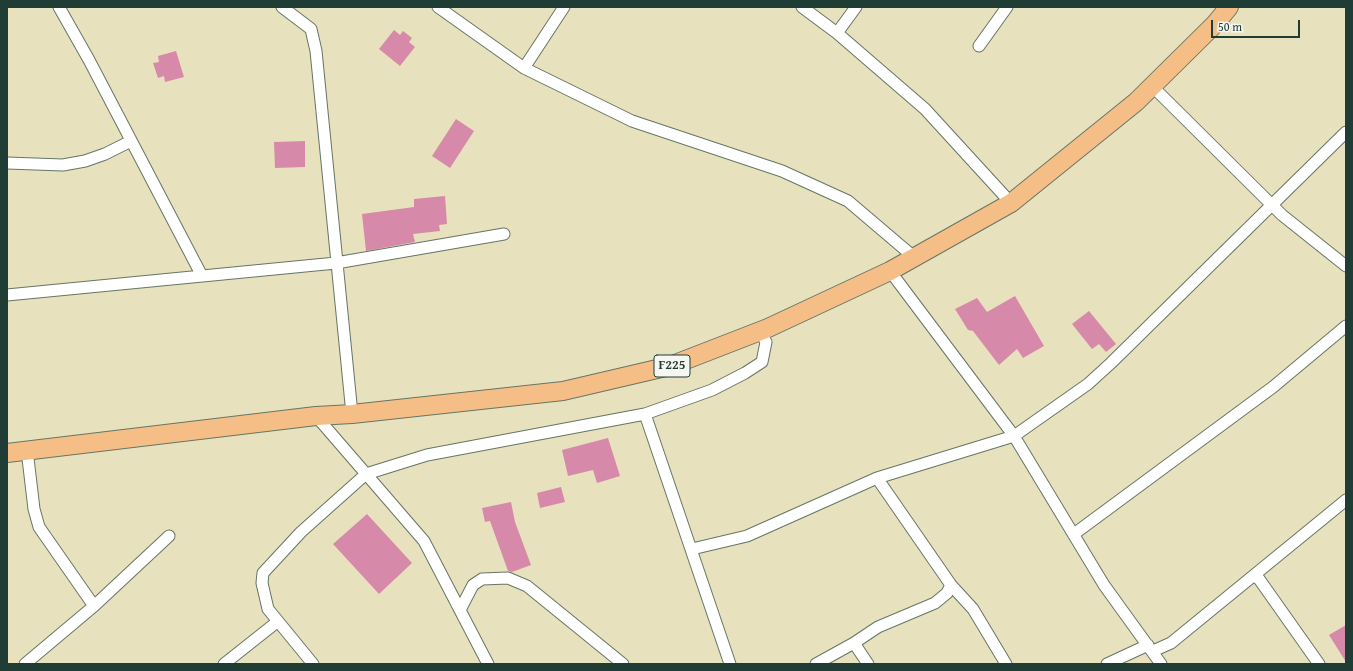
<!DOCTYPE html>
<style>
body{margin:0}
#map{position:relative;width:1353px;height:671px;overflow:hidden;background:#e8e1be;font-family:"Gentium Book Plus",serif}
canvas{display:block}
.frame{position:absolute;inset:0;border:8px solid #1f3d34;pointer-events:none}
.scale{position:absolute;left:1211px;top:20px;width:89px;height:18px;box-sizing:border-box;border:2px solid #1f3d34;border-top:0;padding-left:5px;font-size:12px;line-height:14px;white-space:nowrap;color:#1f3d34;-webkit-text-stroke:3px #f6f6f2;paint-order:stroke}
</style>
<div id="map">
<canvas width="1353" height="671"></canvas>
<div class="frame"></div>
<div class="scale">50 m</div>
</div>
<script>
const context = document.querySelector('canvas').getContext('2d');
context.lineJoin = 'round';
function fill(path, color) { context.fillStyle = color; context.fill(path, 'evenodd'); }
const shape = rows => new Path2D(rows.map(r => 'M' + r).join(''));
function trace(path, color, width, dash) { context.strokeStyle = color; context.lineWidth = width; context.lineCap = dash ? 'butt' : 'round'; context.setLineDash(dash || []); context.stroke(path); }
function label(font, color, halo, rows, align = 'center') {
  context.font = font + ' "Gentium Book Plus",serif'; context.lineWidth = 4; context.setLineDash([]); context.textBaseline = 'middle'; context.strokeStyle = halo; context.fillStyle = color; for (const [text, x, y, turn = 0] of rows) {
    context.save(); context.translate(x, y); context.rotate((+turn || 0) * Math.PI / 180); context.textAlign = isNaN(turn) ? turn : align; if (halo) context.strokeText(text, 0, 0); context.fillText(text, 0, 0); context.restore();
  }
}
const building = shape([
 [394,30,400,35,403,31,412,38,409,42,415,47,400,66,379,49],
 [176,51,184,77,165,82,164,76,158,78,153,63,159,62,158,56],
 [456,119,474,131,450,168,432,156],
 [305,141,305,167,275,168,274,142],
 [445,196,447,224,439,225,440,231,413,234,415,242,366,251,362,214,414,207,414,199],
 [1015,296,1044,346,1023,358,1017,349,999,365,973,331,968,330,955,309,977,298,987,312],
 [1089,311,1116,344,1106,352,1099,344,1092,349,1072,324],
 [608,438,620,476,597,483,593,470,568,476,562,450],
 [561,487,565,502,540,508,537,493],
 [511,502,515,522,531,565,512,572,508,571,490,521,485,522,482,508],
 [367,514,412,563,379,594,333,544],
 [1346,625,1346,662,1329,635]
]);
const street = shape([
 [59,7,89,60,202,276],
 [282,7,311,29,316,51,352,414],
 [438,7,524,68,632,121,782,171,848,201,915,258],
 [802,7,837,33,925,109,1011,203],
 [837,33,856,7],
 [979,46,1007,7],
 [524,68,564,7],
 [1152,86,1282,215,1346,266],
 [7,163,63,165,85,161,105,154,131,141],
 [890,271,1014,436,1104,585,1161,664],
 [7,295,336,263,504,234],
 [645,414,730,664],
 [316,416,424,541,488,664],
 [27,450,34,509,39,527,94,606],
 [877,478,951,585,973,609,1006,664],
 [1074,534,1273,387,1346,326],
 [692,549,747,536,877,478,1014,436,1088,384,1111,363,1346,132],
 [1254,576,1259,579,1319,664],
 [460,610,473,585,482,579,508,578,527,586,623,664],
 [854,643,878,627,935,603,947,593,951,585],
 [1153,651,1171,643,1346,500],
 [25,664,94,606,169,536],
 [224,664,277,622],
 [313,664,268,609,262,583,263,573,301,532,366,474,427,455,645,414,712,390,745,373,762,362,766,342,760,331],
 [816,664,854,643,868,664],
 [1107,664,1148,645]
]);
const primary = shape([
 [7,453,316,416,352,414,563,391,670,366,768,328,890,271,1011,203,1136,102,1215,24,1229,7]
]);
const shields = [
 [672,366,36]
];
const shieldNames = [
 ["F225",672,366]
];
fill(building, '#d789aa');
trace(street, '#657664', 13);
trace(primary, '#657664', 20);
trace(street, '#fff', 11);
trace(primary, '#f6be87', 18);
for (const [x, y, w] of shields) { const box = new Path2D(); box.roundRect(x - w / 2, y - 11, w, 22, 3); context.fillStyle = '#f6f6f2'; context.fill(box); trace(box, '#1f3d34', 1); }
label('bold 13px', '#1f3d34', null, shieldNames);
</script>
